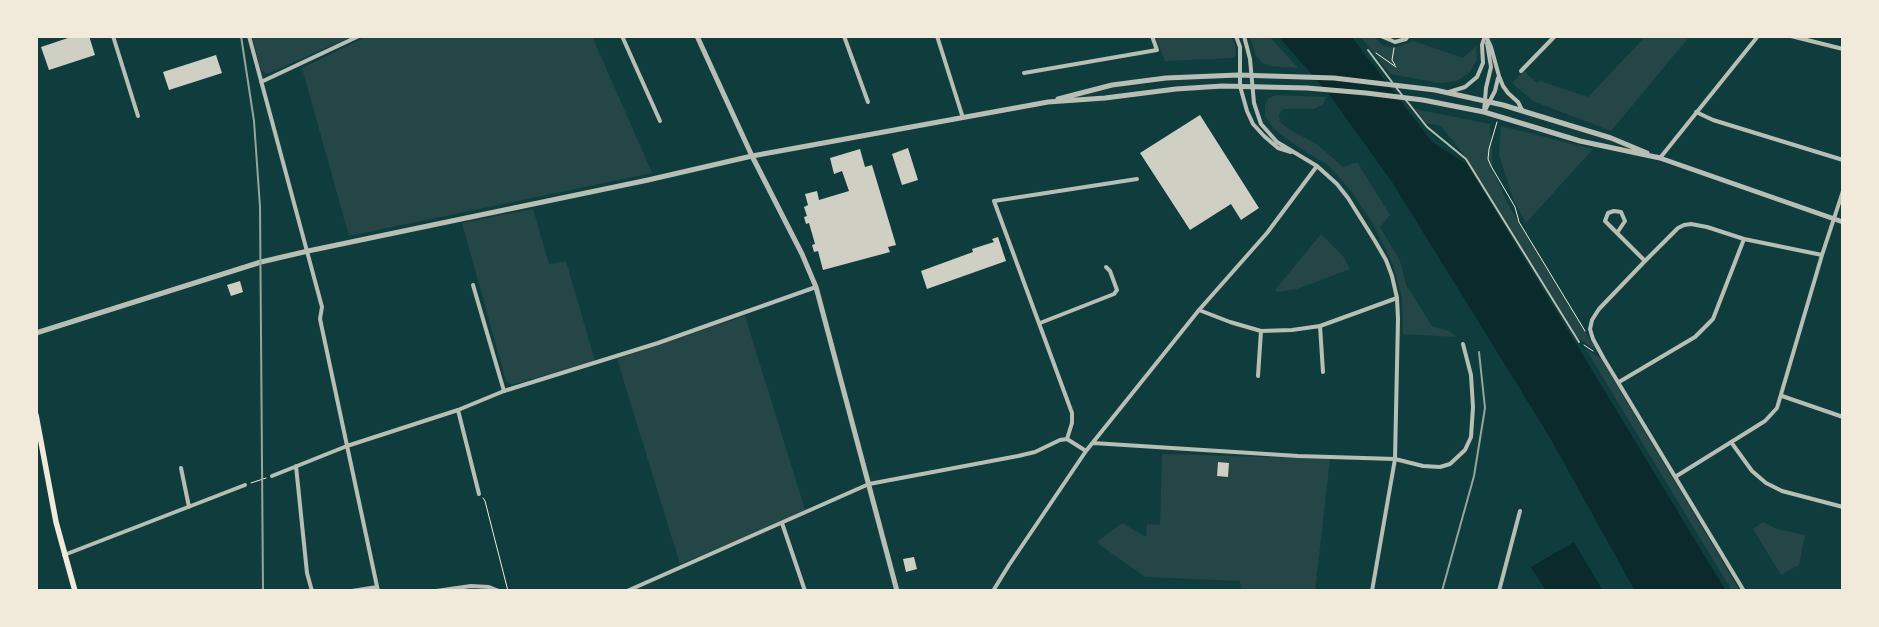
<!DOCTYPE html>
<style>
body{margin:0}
#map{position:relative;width:1879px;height:627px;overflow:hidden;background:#0f3d3e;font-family:Poppins,sans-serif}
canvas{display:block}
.frame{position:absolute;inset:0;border:38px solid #f1e9da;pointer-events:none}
</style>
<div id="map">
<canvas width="1879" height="627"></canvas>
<div class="frame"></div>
</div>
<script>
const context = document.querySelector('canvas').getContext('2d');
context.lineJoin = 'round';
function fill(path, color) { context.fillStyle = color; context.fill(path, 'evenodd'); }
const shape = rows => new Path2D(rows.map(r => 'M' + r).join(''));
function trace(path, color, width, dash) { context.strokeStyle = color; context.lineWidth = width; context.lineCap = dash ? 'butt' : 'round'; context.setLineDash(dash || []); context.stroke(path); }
const green = shape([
 [252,36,353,36,267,74,261,70],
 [368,36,592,36,652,173,349,236,302,68],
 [1155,36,1231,36,1235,45,1236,55,1232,58,1165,61],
 [1250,36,1269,36,1298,68,1270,66,1263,63,1256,56],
 [1360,36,1374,36,1382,45,1389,47,1397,47,1413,41,1463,58,1476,46,1477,59,1469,73,1457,81,1441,83,1390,74],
 [1646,36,1690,36,1611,131,1533,101,1512,83,1524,71,1537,83,1540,81,1588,97],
 [1276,95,1326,97,1323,104,1314,109,1283,109,1279,115,1280,122,1290,130,1317,144,1343,167,1357,162,1390,215,1380,227,1400,261,1406,285,1432,326,1449,331,1457,337,1403,334,1402,297,1392,262,1373,224,1351,191,1329,166,1298,147,1274,129,1265,116,1265,105,1269,98],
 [1415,109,1490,124,1493,170,1508,204,1597,351,1578,338,1466,157,1441,126,1426,123],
 [1501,126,1593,149,1526,223,1514,201,1499,155],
 [533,209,549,264,566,261,595,361,511,385,506,381,462,223],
 [1321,234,1343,256,1350,269,1297,289,1277,292,1275,290],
 [745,316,806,513,680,564,617,359],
 [1585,348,1601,359,1740,591,1732,591],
 [1162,454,1330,459,1315,591,1241,591,1240,581,1145,577,1100,545,1097,542,1122,523,1146,537,1147,524,1160,525],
 [1763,522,1777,529,1805,535,1799,565,1781,575,1753,529]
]);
const water = shape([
 [1278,36,1351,36,1432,142,1467,164,1726,591,1635,591,1549,436,1392,182,1328,93],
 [1574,542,1603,591,1546,591,1531,567]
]);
const building = shape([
 [74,36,89,36,95,55,49,70,41,47],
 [216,55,222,73,169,90,163,72],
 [1200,115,1259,208,1241,220,1231,204,1190,230,1140,153],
 [908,148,918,180,902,185,892,154],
 [860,149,865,167,872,165,896,245,888,247,890,252,823,270,818,251,814,252,812,245,815,244,809,223,806,224,804,217,807,216,804,207,808,205,805,194,817,191,819,200,849,191,842,171,834,174,830,158],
 [998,237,1006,261,927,289,921,271,973,252,972,249,994,242,992,239],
 [240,281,243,292,231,296,227,285],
 [1218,462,1229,463,1228,477,1217,476],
 [914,557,917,569,906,572,903,559]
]);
const path = shape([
 [1394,48,1392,60,1395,65],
 [1376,53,1396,67],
 [1497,122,1489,149,1488,159,1491,166,1515,207,1519,222,1585,331],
 [1584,345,1593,351],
 [251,483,266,478],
 [483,498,485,501,508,591]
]);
const service = shape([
 [1368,50,1392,82],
 [1395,86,1427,127,1466,159,1579,342]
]);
const minor = shape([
 [113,36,138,116],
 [249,36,322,307,320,319,378,591],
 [622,36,660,121],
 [844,36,868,102],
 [937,36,963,118],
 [1236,36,1240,47,1240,86,1247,111,1253,124,1264,136,1278,148,1291,152],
 [1244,36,1250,59,1254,103,1261,124,1277,142,1317,166,1337,184,1348,198,1375,241,1386,260,1392,276,1397,298,1398,319,1395,459,1372,591],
 [1381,36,1395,42,1406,39,1408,36],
 [1486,36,1491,47,1499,76,1503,86,1508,93,1518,102,1522,110],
 [1791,36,1843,49],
 [1521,71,1555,36],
 [1024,73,1157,50,1152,36],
 [261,82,359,36],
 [1449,92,1465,87,1477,77,1483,63,1482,45,1485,36],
 [1484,112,1486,88,1491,67,1487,43],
 [1484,112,1495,91,1498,78],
 [1696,112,1713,120,1843,160],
 [1660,158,1758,36],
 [1617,233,1625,221,1621,212,1614,211,1608,213,1605,221,1645,261],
 [473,285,504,391],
 [1199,310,1230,322,1261,331,1292,330,1320,326,1397,298],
 [1040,323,1114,294,1117,290,1110,271,1106,267],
 [1320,326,1323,372],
 [1258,376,1261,331],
 [1619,382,1695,337,1713,319,1744,239],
 [1782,396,1843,417],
 [458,410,479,494],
 [1067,439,1072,423,1072,413,994,201,1137,179],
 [1731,442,1752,471,1766,483,1782,491,1843,507],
 [1093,443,1298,456,1395,459,1423,466,1440,467,1450,464,1465,450,1471,437,1473,407,1471,375,1463,344],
 [296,466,307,573,312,591],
 [181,468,189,507],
 [272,476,347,446,458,410,504,391,658,343,816,287],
 [1675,477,1765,421,1777,408,1822,255,1843,191],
 [782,523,805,591],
 [64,555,245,485],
 [352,591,377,587],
 [436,591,471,586,489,587,499,591],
 [627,591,869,484,1018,456,1035,452,1060,440,1067,439,1086,451],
 [993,591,1009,565,1086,451,1199,310,1267,233,1317,166],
 [1499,591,1520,511],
 [1744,591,1604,359,1593,339,1590,329,1592,320,1599,309,1645,261,1678,228,1684,225,1691,224,1707,227,1744,239,1822,255]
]);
const tertiary = shape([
 [697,36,752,156,802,254,816,287,897,591],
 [1058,99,1112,85,1166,78,1238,75,1334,78,1435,90,1503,105,1611,138,1647,153],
 [1657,157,1843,222],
 [36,333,261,262,308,251,648,180,752,156,1048,102,1105,98,1176,89,1222,86,1307,88,1366,93,1423,100,1484,112,1580,141,1660,158]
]);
const secondary = shape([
 [36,415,56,522,75,591]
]);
const rail = shape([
 [241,36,254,121,260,207,263,591],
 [1442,591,1474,476,1485,408,1479,352]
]);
fill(green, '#244646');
fill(water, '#0a2a2b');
fill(building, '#cfcfc3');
trace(path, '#f1e9da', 1);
trace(service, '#b8beb3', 2);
trace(minor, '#b8beb3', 4);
trace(tertiary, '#b8beb3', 5);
trace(secondary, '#f1e9da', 5.5);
trace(rail, '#97a49c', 2);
</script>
